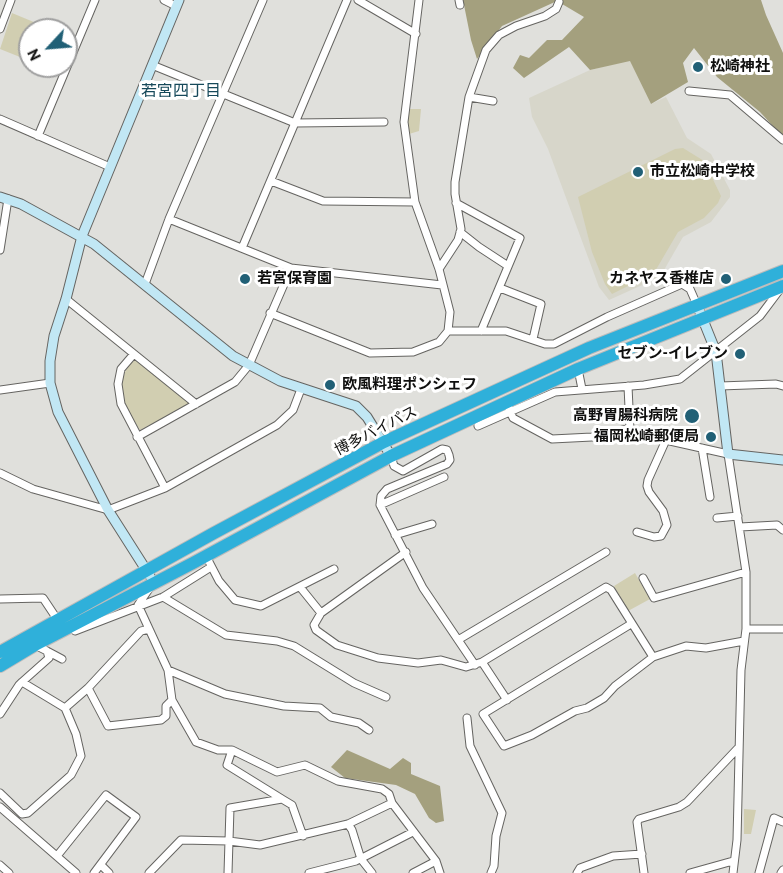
<!DOCTYPE html>
<meta charset="utf-8">
<style>
body{margin:0}
#map{position:relative;width:783px;height:873px;overflow:hidden;background:#e0e0dc;font-family:"PT Sans",sans-serif}
canvas{display:block}
.north{position:absolute;left:18px;top:18px;width:60px;height:60px;box-sizing:border-box;background:#fff;border:2px solid #9f9f9f;border-radius:50%;rotate:244deg;font-size:16px;font-weight:700;line-height:24px;text-align:center;color:#0f0f0e}
.north::after{content:'';display:block;margin:auto;width:21px;height:27px;background:#216076;clip-path:polygon(50% 0,100% 100%,50% 72%,0 100%)}
</style>
<div id="map">
<canvas width="783" height="873"></canvas>
<div class="north">N</div>
</div>
<script>
const context = document.querySelector('canvas').getContext('2d');
context.lineJoin = 'round';
function fill(path, color) { context.fillStyle = color; context.fill(path, 'evenodd'); }
const shape = rows => new Path2D(rows.map(r => 'M' + r).join(''));
function trace(path, color, width, dash) { context.strokeStyle = color; context.lineWidth = width; context.lineCap = dash ? 'butt' : 'round'; context.setLineDash(dash || []); context.stroke(path); }
function label(font, color, halo, rows, align = 'center') {
  context.font = font + ' "PT Sans","Noto Sans JP",sans-serif'; context.lineWidth = 6; context.setLineDash([]); context.textBaseline = 'middle'; context.strokeStyle = halo; context.fillStyle = color; for (const [text, x, y, turn = 0] of rows) {
    context.save(); context.translate(x, y); context.rotate((+turn || 0) * Math.PI / 180); context.textAlign = isNaN(turn) ? turn : align; if (halo) context.strokeText(text, 0, 0); context.fillText(text, 0, 0); context.restore();
  }
}
const built = shape([
 [630,60,651,104,666,97,687,138,711,154,730,190,730,197,711,222,683,237,660,277,609,300,599,287,548,149,532,117,529,98,590,70]
]);
const green = shape([
 [12,13,53,30,30,30,30,61,0,49],
 [410,109,421,109,419,131,409,134,407,120],
 [683,148,704,161,721,196,718,203,704,218,678,232,654,273,612,294,605,284,592,252,578,197,675,149],
 [135,360,188,401,188,405,140,430,124,404,121,385,125,372,131,361],
 [635,573,650,599,628,611,614,586],
 [744,809,756,810,751,834,744,834]
]);
const forest = shape([
 [463,0,761,0,766,15,783,53,783,137,760,112,717,77,694,48,683,63,688,82,651,104,630,61,590,70,569,47,524,78,513,68,520,55,529,58,547,40,562,40,584,17,557,1,502,26,477,59,471,40],
 [347,750,390,769,403,758,411,763,411,774,440,786,444,821,436,823,429,818,415,794,396,785,345,778,331,767]
]);
const street = shape([
 [164,0,176,6],
 [358,0,416,34],
 [459,0,460,5],
 [0,29,11,0],
 [152,65,295,123,384,122],
 [689,91,730,95,783,140],
 [469,97,493,101],
 [0,119,110,167],
 [38,136,95,0],
 [271,181,323,201,415,202],
 [456,203,520,238,481,331],
 [169,219,291,268,442,285],
 [460,232,479,247,508,266],
 [242,248,347,0],
 [0,250,8,199],
 [439,269,458,240,461,229,455,194,455,182,469,97,486,50,499,35,516,26,545,16,556,9,559,2],
 [145,284,169,219,263,0],
 [500,288,541,304,533,339],
 [66,299,196,404],
 [270,313,370,353,413,352,439,342,448,331,450,312,439,269,415,202,404,122,419,0],
 [448,331,506,331,545,344,554,344,607,317,682,284,690,289,697,305],
 [133,355,121,369,118,384,121,404,165,488],
 [578,369,582,389],
 [628,386,630,430],
 [720,386,776,384,783,386],
 [0,390,50,383],
 [506,401,513,418,552,439,592,437,628,429,661,439,728,454,746,572,746,629,741,670,737,840,733,873],
 [478,426,555,392,644,385,680,379,760,316,781,288],
 [137,437,235,382,249,365,291,268],
 [702,448,710,497],
 [391,456,394,466,403,471,442,449,447,450,449,455,450,460,447,464,387,489,381,496,380,505,423,588,475,665],
 [0,473,33,489,108,510,165,488,277,425,293,410,301,389],
 [380,505,444,477],
 [717,518,738,516],
 [740,527,777,525,783,530],
 [637,532,654,537,661,536,667,525,663,511,649,492,647,486,648,480,666,440],
 [395,535,432,524],
 [206,556,219,581,235,600,261,606,334,569],
 [643,578,654,598,746,572],
 [300,587,321,613,406,552],
 [149,589,138,605,168,670,172,700,196,742,218,750,232,750,277,772,305,765,338,781,382,789,389,794,392,803,436,861,440,873],
 [163,597,226,635,277,641,294,646,354,683,386,697],
 [0,599,43,598,57,619],
 [321,613,314,625,316,630,337,645,378,658,418,663,441,660,466,667,482,662,606,587,611,590,653,657],
 [631,624,483,714,504,746,532,735,575,711,587,708,604,698,615,686,653,657,686,646,706,648,744,641],
 [746,629,783,629],
 [75,631,163,597,211,567],
 [458,640,606,552],
 [47,651,62,659],
 [482,662,507,700],
 [168,670,225,694,284,706,320,708,331,717,359,723,369,730],
 [22,682,49,658,47,651,35,645],
 [88,688,108,726,161,720,166,716,166,706,172,700],
 [65,708,88,688,141,631,149,629],
 [0,714,19,685,22,682,65,708,76,734,81,756,71,775,28,813,22,814,0,793],
 [467,718,470,746,502,813,496,836,494,866,491,873],
 [232,750,227,765,282,799],
 [0,807,76,873],
 [348,824,352,830,361,859,372,873],
 [57,856,106,795,136,817,94,873],
 [0,865,9,873],
 [101,865,109,873],
 [149,873,181,840,229,841,260,845,348,824,392,803],
 [228,873,230,808,282,799,292,805,303,836],
 [309,873,356,861,413,832],
 [413,873,436,861],
 [577,873,580,868,613,856,642,854],
 [644,873,637,822,639,819,679,807,687,802,739,747],
 [690,873,733,861],
 [759,873,774,818,783,822],
 [781,873,783,870]
]);
const secondary = shape([
 [0,197,21,204,94,244,233,356,280,381,356,406,367,417,391,456],
 [697,305,716,352,728,454,783,460],
 [150,576,108,510,58,412,50,383,50,361,54,336,66,299,82,236,179,0]
]);
const highway = shape([
 [0,652,214,533,384,442,589,348,783,271],
 [0,666,35,645,193,563,391,456,578,369,783,286]
]);
const markers = [
 [698,67,6,"#216076"],
 [638,172,6,"#216076"],
 [245,279,6,"#216076"],
 [726,279,6,"#216076"],
 [740,354,6,"#216076"],
 [330,385,6,"#216076"],
 [692,416,8,"#216076"],
 [711,437,6,"#216076"]
];
const poiNames = [
 ["松崎神社",710,67],
 ["市立松崎中学校",650,172],
 ["若宮保育園",257,279],
 ["カネヤス香椎店",714,279,"right"],
 ["セブン-イレブン",728,354,"right"],
 ["欧風料理ポンシェフ",342,385],
 ["高野胃腸科病院",678,416,"right"],
 ["福岡松崎郵便局",699,437,"right"]
];
const streetNames = [
 ["博多バイパス",376,431,-27]
];
const neighbourhoodNames = [
 ["若宮四丁目",181,91]
];
fill(built, '#d7d6ca');
fill(green, '#d1ceb1');
fill(forest, '#a4a07e');
trace(street, '#656461', 9);
trace(secondary, '#656461', 11);
trace(highway, '#bcbcbc', 14);
trace(street, '#fff', 7);
trace(secondary, '#c1e7f4', 9);
trace(highway, '#2fb0da', 12);
for (const [x, y, r, color] of markers) { const dot = new Path2D(); dot.arc(x, y, r, 0, 2 * Math.PI); context.fillStyle = color; context.fill(dot); trace(dot, '#fff', 2); }
label('bold 15px', '#0f0f0e', '#fff', poiNames, 'left');
label('15px', '#0f0f0e', '#fff', streetNames);
label('16px', '#16495a', '#fff', neighbourhoodNames);
</script>
